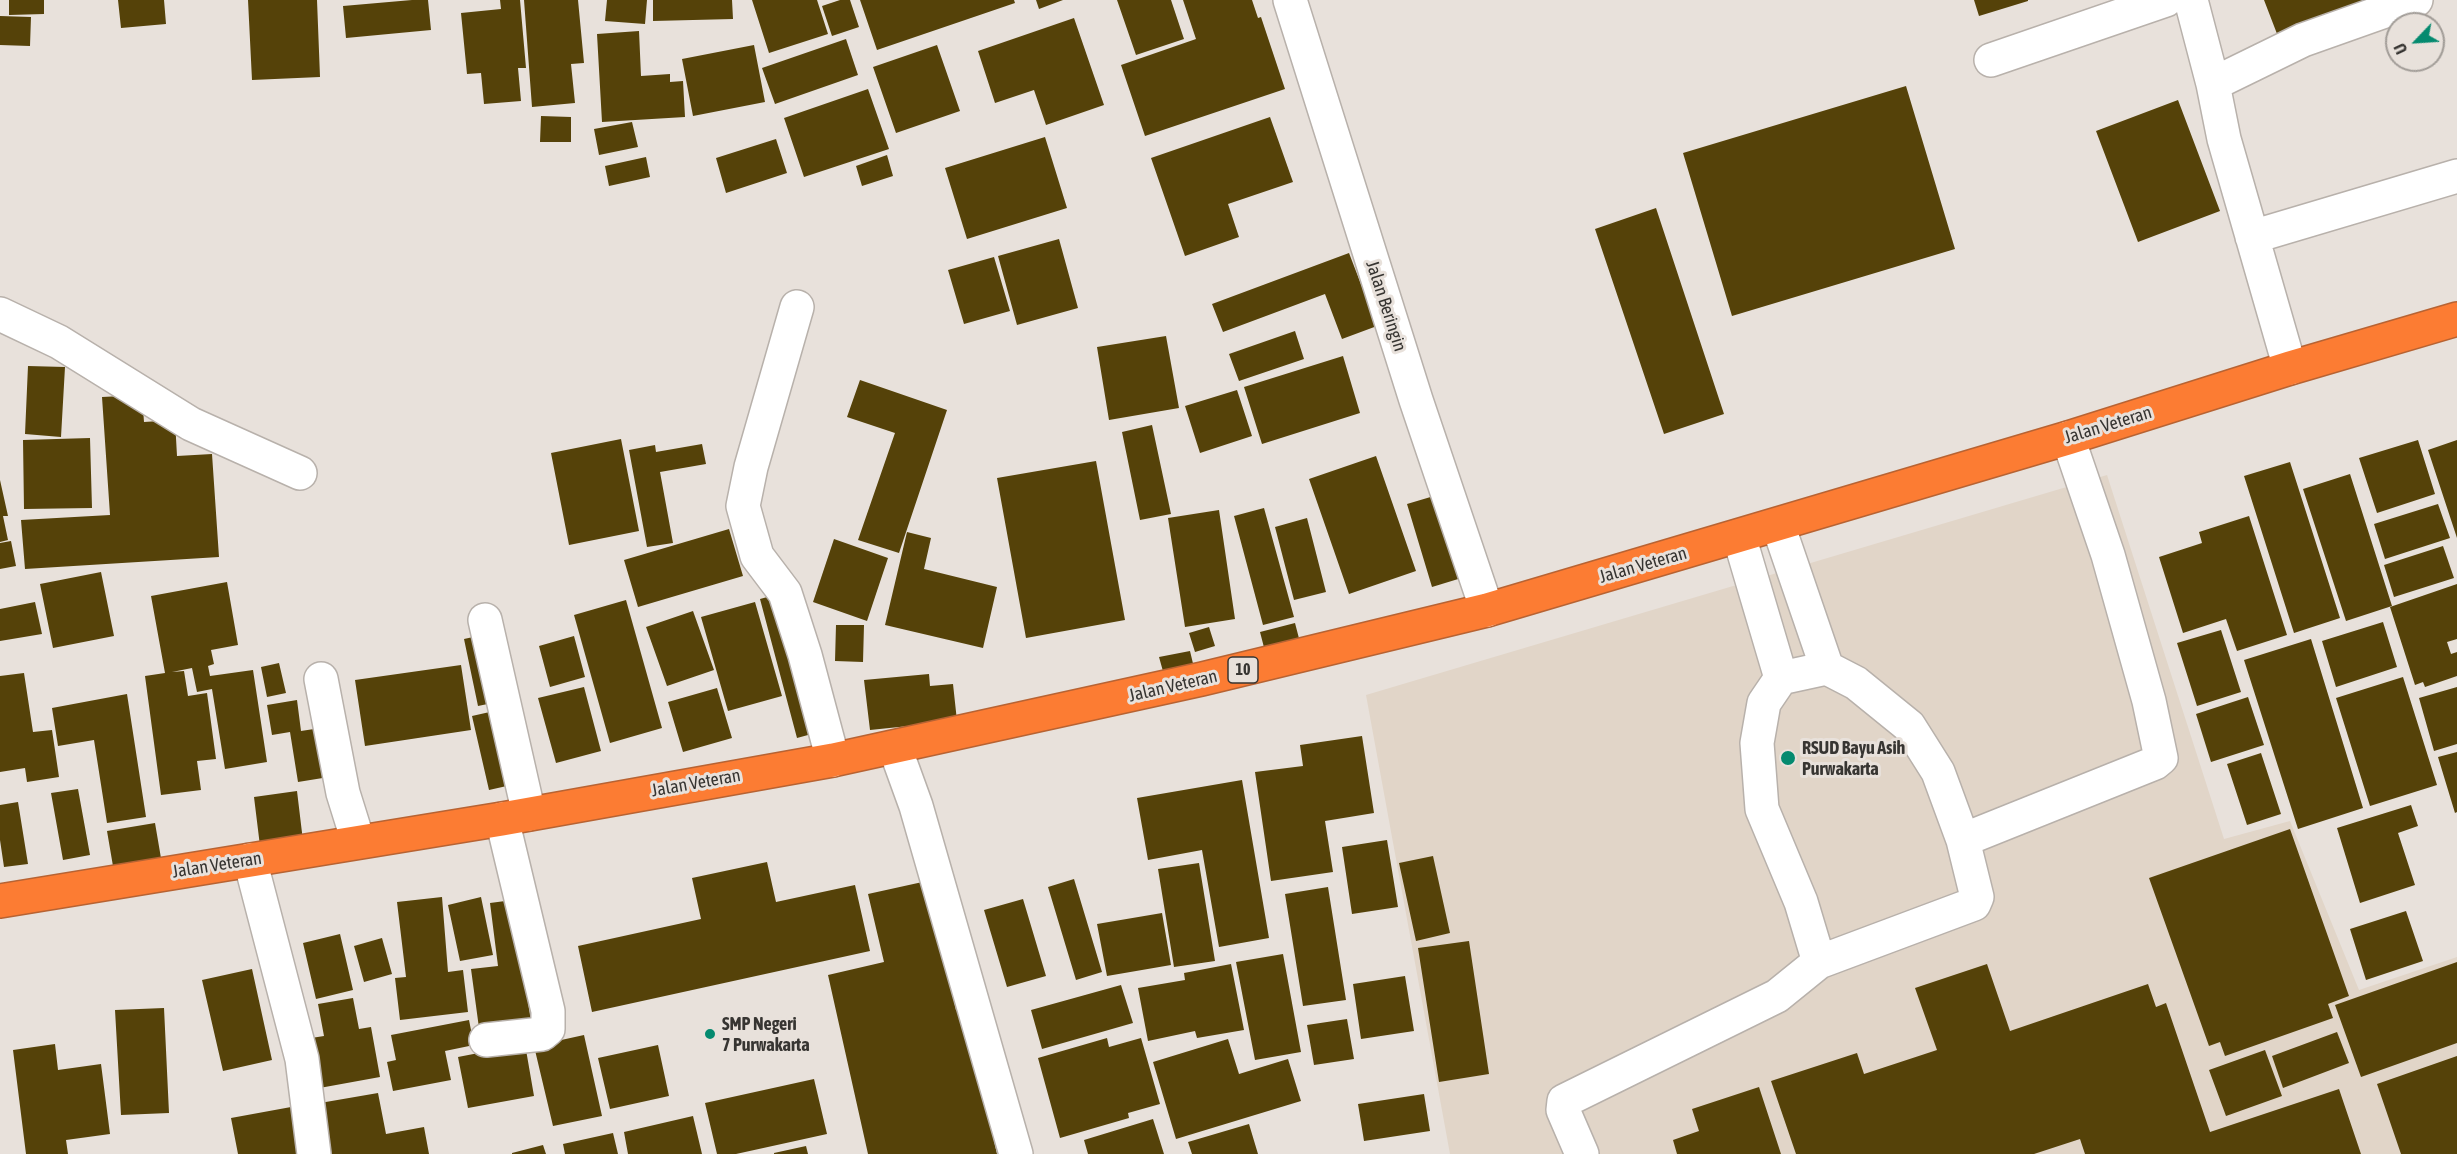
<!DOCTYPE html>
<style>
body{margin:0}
#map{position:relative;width:2457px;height:1154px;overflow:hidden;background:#e8e1db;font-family:"Asap Condensed",sans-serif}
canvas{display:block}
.north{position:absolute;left:2385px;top:12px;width:60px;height:60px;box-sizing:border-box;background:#e8e1db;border:2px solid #a19c97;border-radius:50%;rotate:245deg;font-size:16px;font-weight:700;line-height:24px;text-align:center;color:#373532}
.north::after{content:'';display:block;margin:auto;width:21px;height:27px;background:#048a6f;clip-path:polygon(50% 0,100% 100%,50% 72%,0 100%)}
</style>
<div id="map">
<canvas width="2457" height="1154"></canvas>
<div class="north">U</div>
</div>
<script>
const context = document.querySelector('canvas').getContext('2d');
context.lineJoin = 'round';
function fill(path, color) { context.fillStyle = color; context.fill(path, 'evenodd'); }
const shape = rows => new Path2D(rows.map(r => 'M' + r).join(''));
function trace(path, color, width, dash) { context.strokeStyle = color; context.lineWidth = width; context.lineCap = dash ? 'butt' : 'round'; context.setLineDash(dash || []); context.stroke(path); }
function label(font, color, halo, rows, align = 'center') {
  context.font = font + ' "Asap Condensed",sans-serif'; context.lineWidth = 6; context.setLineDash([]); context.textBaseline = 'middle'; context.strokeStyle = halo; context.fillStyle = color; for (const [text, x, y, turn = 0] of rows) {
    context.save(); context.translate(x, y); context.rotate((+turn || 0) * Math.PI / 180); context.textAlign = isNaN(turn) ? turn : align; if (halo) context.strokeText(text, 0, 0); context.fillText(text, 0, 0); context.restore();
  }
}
const built = shape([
 [2107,475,2224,839,2290,821,2359,990,2457,957,2457,1154,1450,1154,1366,695]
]);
const building = shape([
 [9,0,44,0,44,14,9,15],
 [118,0,164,0,166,24,121,28],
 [248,0,317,0,320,77,252,80],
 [412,0,428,0,431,30,346,38,343,6],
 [500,0,520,0,526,68,518,68,521,101,484,104,481,73,467,74,461,13,501,9],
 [524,0,578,0,584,63,571,64,575,103,532,107],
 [607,0,647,0,645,24,605,21],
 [653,0,732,0,733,19,653,21],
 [752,0,817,0,828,34,769,53],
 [840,0,850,0,859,27,832,36,822,6],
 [860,0,1014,0,1015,3,877,50],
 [1036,0,1063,0,1039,9],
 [1117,0,1171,0,1184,39,1136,55],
 [1183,0,1252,0,1258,18,1261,17,1285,89,1145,136,1121,65,1196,39],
 [1974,0,2028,0,2028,1,1979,16],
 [2264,0,2385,0,2279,39],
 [0,16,31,17,30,46,0,45],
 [1074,18,1104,105,1046,125,1034,90,995,103,978,51],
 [639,31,641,76,670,74,670,82,683,81,685,117,602,122,597,34],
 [846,39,858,75,775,104,762,68],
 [754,45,765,102,693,116,682,59],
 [937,45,960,111,896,133,873,67],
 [1906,86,1955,249,1732,316,1683,153],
 [868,89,889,149,804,177,784,118],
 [2178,100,2220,211,2138,242,2096,131],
 [541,116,571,117,571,142,540,142],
 [1270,117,1293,182,1228,204,1239,237,1185,256,1151,158],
 [632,122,638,147,599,155,594,129],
 [1045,137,1067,208,967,239,945,168],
 [776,139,787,173,726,193,716,158],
 [887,155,893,176,862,186,856,166],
 [646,157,650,177,609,186,605,166],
 [1656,208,1724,414,1664,434,1595,229],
 [1059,239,1078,308,1017,325,998,256],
 [1349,253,1377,326,1342,339,1325,294,1223,332,1212,304],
 [994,257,1010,311,964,324,948,270],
 [1295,331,1304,359,1239,381,1229,354],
 [1166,336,1179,408,1109,420,1097,347],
 [1343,356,1360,413,1262,444,1244,387],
 [28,366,65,367,61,437,25,434],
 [860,380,947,410,899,553,858,540,895,433,847,417],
 [1237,390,1252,436,1200,453,1185,406],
 [142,395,144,422,175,420,177,456,212,454,219,557,25,569,21,520,110,515,102,397],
 [1152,425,1171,514,1140,520,1122,432],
 [90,438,92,508,24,509,23,440],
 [621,439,639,531,569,545,551,453],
 [2418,440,2435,494,2377,513,2359,458],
 [2457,440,2457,538,2428,450],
 [702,444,706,464,660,472,673,543,647,547,629,450,655,445,656,452],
 [1376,456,1416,571,1349,594,1309,479],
 [1096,461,1125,620,1026,638,997,478],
 [2290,462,2340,618,2294,633,2244,476],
 [2350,474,2392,606,2346,621,2303,489],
 [0,480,8,516,3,516,8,540,0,542],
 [1444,493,1468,576,1432,587,1407,504],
 [2438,504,2450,538,2385,559,2374,524],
 [1264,508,1294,617,1263,625,1234,516],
 [1219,510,1235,619,1185,627,1168,518],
 [2249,516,2287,635,2237,651,2226,619,2183,633,2159,557,2202,543,2199,532],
 [1307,518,1326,592,1294,600,1275,527],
 [729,529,743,576,638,607,624,560],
 [907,532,931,538,924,569,997,587,983,648,885,625],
 [834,539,888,558,867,621,813,602],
 [11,541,16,566,0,569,0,543],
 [2443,546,2454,578,2394,597,2384,565],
 [101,572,114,636,53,648,40,584],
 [227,582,238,645,211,650,214,664,208,666,210,676,253,670,267,762,225,769,212,689,197,692,192,668,172,672,184,671,188,696,207,693,216,759,197,761,201,790,161,795,145,676,165,673,151,596],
 [2457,584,2457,639,2447,642,2451,654,2457,652,2457,676,2425,687,2423,682,2415,685,2390,607],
 [782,593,819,732,797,738,760,599],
 [626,600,662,728,610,743,574,615],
 [35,602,42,634,0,641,0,609],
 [755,602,782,696,728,711,701,617],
 [693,611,714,670,667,686,646,627],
 [2383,622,2397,667,2336,687,2322,641],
 [1295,623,1302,650,1267,659,1260,632],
 [836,625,864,625,863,662,835,661],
 [1209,627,1215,646,1195,652,1189,633],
 [2221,630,2241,692,2197,706,2177,643],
 [487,634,502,701,478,706,464,639],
 [574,636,585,677,550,687,539,646],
 [2311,639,2363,808,2298,829,2244,660],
 [1190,651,1196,676,1166,682,1159,657],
 [279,663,286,693,267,697,261,667],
 [461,665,471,730,365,746,355,680],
 [24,673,33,732,52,730,59,777,27,782,25,768,0,772,0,676],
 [929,674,930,686,953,684,957,721,870,730,864,680],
 [2403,677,2437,785,2370,806,2336,698],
 [584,687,601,751,556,763,538,698],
 [2457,687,2457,744,2434,751,2419,698],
 [717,688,732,738,683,752,668,702],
 [127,694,146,817,107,823,94,740,58,746,52,708],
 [2248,697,2264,745,2211,762,2196,714],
 [297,700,301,731,327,727,335,776,298,782,290,732,272,735,267,705],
 [503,709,520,783,489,790,472,716],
 [1362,736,1374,813,1325,821,1333,872,1271,881,1255,772,1303,766,1300,745],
 [2457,752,2457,812,2455,813,2438,757],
 [2261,753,2281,814,2247,825,2227,764],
 [1242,780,1269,938,1219,947,1202,850,1148,860,1137,798],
 [78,789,90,855,63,860,51,793],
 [297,791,303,841,260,846,254,797],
 [18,802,28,864,4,867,0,840,0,805],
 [2411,805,2418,826,2398,833,2415,885,2360,903,2337,828],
 [155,823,162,864,114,872,107,831],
 [2290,829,2349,996,2328,1004,2333,1018,2225,1056,2220,1042,2209,1046,2149,878],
 [1387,840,1398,907,1352,914,1342,847],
 [1433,856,1450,933,1416,941,1399,863],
 [767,862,776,902,855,885,870,951,592,1012,578,946,701,919,692,878],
 [1199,863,1215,961,1174,967,1158,869],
 [1074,879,1102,972,1076,980,1048,887],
 [927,881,956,1010,964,1009,997,1154,868,1154,828,975,884,962,868,894],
 [1328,887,1346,1000,1303,1006,1285,894],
 [442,897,448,972,463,970,468,1012,400,1020,395,978,406,977,397,902],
 [481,897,493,955,460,961,448,905],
 [1023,899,1046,976,1007,987,984,910],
 [513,900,531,1022,479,1028,471,969,498,966,490,903],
 [2406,911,2423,961,2366,980,2350,929],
 [1162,913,1171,965,1107,976,1097,924],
 [340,934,353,990,316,999,303,943],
 [382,938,392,974,364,982,354,946],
 [1469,941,1489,1074,1439,1082,1418,948],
 [1283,954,1301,1052,1255,1060,1236,962],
 [2457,962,2457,1043,2361,1077,2335,1005],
 [1231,964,1244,1030,1197,1038,1195,1031,1148,1041,1138,988,1185,980,1184,973],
 [1987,964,2010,1031,2148,984,2156,1007,2166,1003,2210,1132,2339,1089,2361,1154,2085,1154,2080,1139,2034,1154,1796,1154,1771,1081,1857,1053,1864,1074,1937,1050,1915,988],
 [252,969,272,1060,223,1071,202,980],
 [1405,976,1414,1031,1361,1039,1353,984],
 [1121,985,1133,1023,1042,1049,1031,1010],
 [353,998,359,1029,371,1027,380,1077,314,1089,305,1039,324,1036,318,1004],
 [164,1008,169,1113,121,1115,115,1010],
 [1347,1019,1354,1059,1314,1065,1307,1025],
 [469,1020,474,1045,445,1051,451,1080,393,1091,387,1062,396,1060,391,1035],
 [2337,1032,2349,1063,2283,1088,2272,1056],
 [584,1035,602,1116,553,1126,534,1046],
 [1107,1038,1109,1047,1141,1038,1160,1104,1128,1113,1129,1118,1060,1138,1038,1058],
 [1228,1039,1239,1074,1288,1059,1301,1101,1176,1139,1153,1062],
 [55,1044,58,1070,101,1064,110,1134,66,1140,68,1154,26,1154,13,1050],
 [525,1044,534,1096,468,1108,458,1057],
 [658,1045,669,1096,610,1109,598,1058],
 [2265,1050,2282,1096,2226,1116,2209,1070],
 [2457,1056,2457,1154,2401,1154,2377,1084],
 [814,1079,827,1134,736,1154,717,1154,705,1103],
 [1759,1087,1781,1154,1677,1154,1673,1140,1699,1131,1692,1109],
 [378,1093,386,1134,424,1127,429,1154,330,1154,320,1103],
 [1424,1094,1430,1131,1364,1141,1358,1104],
 [302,1105,311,1154,238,1154,231,1118],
 [693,1116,702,1154,628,1154,624,1132],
 [1153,1119,1164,1154,1088,1154,1084,1140],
 [1249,1124,1258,1154,1192,1154,1188,1142],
 [613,1133,618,1154,565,1154,563,1144],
 [543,1145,546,1154,512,1154,512,1153],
 [806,1146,808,1154,774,1154,774,1153]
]);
const minor = shape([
 [1290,0,1416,400,1487,610],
 [2191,0,2213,84],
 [1991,60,2166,0],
 [2252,237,2457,176],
 [797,307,751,467,743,506,757,556,785,593,805,655,833,760],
 [0,314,59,342,191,424,300,473],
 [2290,368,2224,139,2213,84,2303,40,2416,0],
 [1778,525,1827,668],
 [1739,536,1781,678],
 [485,620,529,814],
 [321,679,343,793,358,841],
 [895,748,916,806,1016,1154],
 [1963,840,2155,763,2161,758,2149,701,2108,555,2068,438],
 [250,860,302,1059,314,1154],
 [486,1040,542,1034,548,1029,548,1011,502,819],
 [1582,1154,1563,1110,1564,1101,1777,996,1819,962,1974,904,1977,897,1963,840,1938,772,1909,726,1856,683,1827,668,1781,678,1764,703,1757,743,1762,809,1801,902,1819,962]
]);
const highway = shape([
 [0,901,502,819,833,760,1202,679,1487,610,2068,438,2290,368,2457,319]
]);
const markers = [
 [1788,758,8,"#048a6f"],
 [710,1034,6,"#048a6f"]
];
const shields = [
 [1243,670,30]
];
const shieldNames = [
 ["10",1243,670]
];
const streetNames = [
 ["Jalan Beringin",1386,306,72],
 ["Jalan Veteran",2108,425,-17],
 ["Jalan Veteran",1643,565,-16],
 ["Jalan Veteran",1173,686,-13],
 ["Jalan Veteran",696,783,-10],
 ["Jalan Veteran",217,865,-9]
];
const poiNames = [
 ["RSUD Bayu Asih",1802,748],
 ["Purwakarta",1802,769],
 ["SMP Negeri",722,1024],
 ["7 Purwakarta",722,1045]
];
fill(built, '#e1d5c8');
fill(building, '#554209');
trace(minor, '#b8b1ab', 36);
trace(highway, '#b76333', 36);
trace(minor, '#fff', 33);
trace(highway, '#fc7c33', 33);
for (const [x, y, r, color] of markers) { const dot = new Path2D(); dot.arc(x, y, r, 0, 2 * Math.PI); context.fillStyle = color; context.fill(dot); trace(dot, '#e8e1db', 2); }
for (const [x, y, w] of shields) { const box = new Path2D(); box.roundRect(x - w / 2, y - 13, w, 26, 4.5); context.fillStyle = '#e8e1db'; context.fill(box); trace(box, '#373532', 1.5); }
label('bold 16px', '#373532', null, shieldNames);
label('18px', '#373532', '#e8e1db', streetNames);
label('bold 18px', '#373532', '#e8e1db', poiNames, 'left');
</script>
